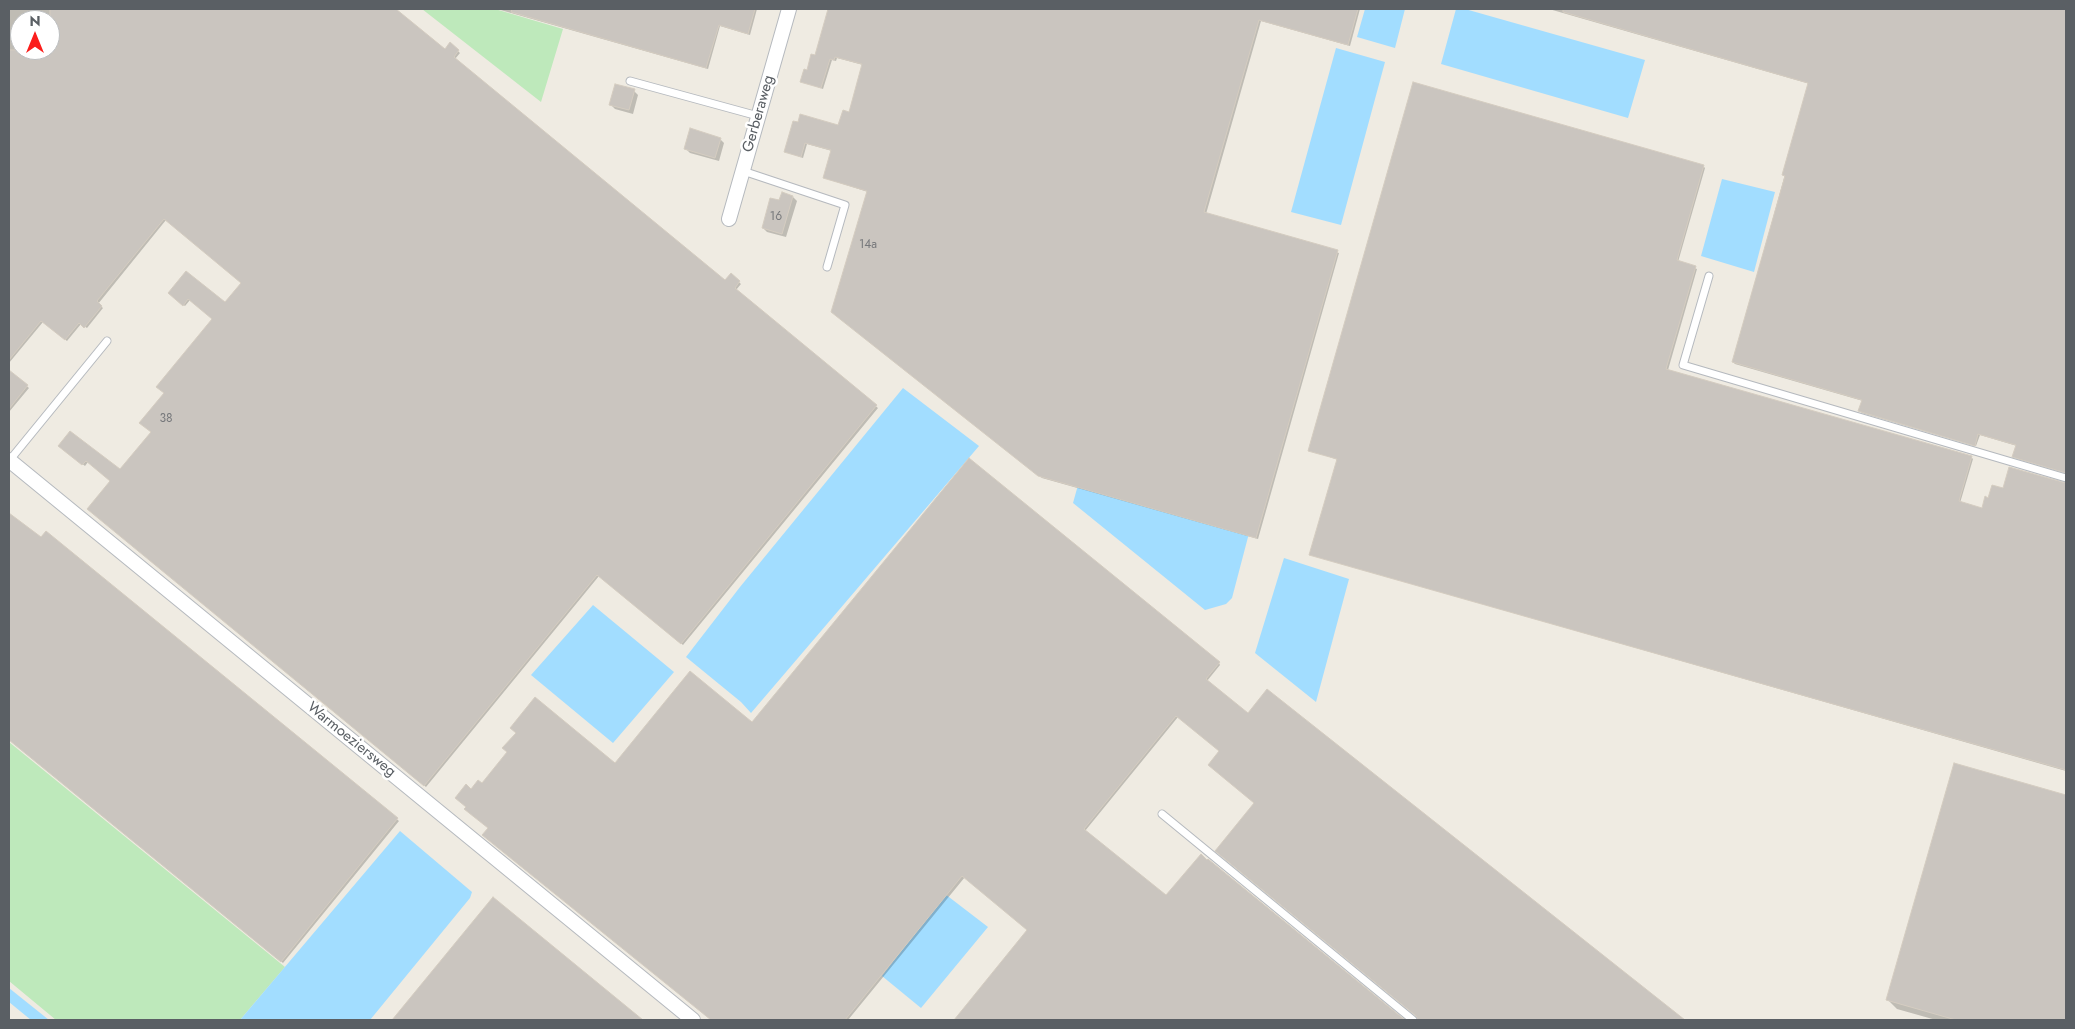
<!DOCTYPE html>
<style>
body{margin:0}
#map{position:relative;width:2075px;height:1029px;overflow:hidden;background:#efebe2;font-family:Jost,sans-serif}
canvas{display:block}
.frame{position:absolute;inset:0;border:10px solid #5a5f64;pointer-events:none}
.north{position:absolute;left:10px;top:10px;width:50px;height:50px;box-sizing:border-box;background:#fff;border:1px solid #bdbfc1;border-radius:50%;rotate:0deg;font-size:14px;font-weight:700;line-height:20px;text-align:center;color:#5a5f64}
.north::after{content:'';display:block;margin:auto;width:18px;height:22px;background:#fb1e1c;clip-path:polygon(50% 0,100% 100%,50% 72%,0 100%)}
</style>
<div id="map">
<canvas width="2075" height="1029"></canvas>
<div class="frame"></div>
<div class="north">N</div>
</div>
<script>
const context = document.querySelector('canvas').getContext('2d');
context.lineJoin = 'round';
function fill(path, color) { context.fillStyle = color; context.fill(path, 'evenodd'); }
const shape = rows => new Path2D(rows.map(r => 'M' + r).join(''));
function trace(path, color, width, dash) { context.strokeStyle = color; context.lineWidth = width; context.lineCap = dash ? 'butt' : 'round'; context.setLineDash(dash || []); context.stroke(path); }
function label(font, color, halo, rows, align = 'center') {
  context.font = font + ' Jost,sans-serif'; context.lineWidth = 5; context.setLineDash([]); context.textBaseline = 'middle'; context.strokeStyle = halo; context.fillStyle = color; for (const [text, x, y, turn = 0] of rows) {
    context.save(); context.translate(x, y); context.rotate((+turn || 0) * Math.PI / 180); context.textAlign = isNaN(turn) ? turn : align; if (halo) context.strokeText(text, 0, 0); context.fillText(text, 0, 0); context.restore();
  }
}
const green = shape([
 [422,9,495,9,563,29,541,102],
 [9,742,285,967,240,1020,56,1020,9,981]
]);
const water = shape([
 [1365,9,1405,9,1395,48,1357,37],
 [1456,9,1465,9,1645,60,1628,118,1441,64],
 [1336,48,1385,62,1341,225,1291,212],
 [1722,179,1775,192,1754,272,1701,256],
 [903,388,979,446,751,713,741,702,686,657,740,587],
 [1093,431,1263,480,1232,598,1226,604,1205,610,1073,503],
 [1284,558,1349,579,1316,702,1255,653],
 [593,605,674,672,613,743,531,675],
 [400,831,472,892,470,898,370,1020,240,1020],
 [945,894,988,927,921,1008,882,976],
 [9,988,49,1020,31,1020,9,1002]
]);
const shadow = shape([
 [9,9,394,9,445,51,450,44,460,53,455,59,725,282,731,275,741,284,736,290,878,408,683,645,599,576,426,787,91,511,112,481,88,462,85,466,60,446,120,471,152,432,165,393,214,319,190,300,185,306,169,293,226,304,243,283,166,220,98,304,103,308,87,328,81,324,67,341,43,322,9,363],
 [20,20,50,20,50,50,20,50],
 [497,9,757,9,750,35,720,26,708,69],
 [829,9,1360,9,1350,46,1261,21,1206,214,1339,253,1258,539,1042,478,835,314,868,192,824,178,832,151,807,144,803,158,786,152,798,124,839,127,849,113,863,65,837,58,836,61,832,60,823,89,801,81,816,56],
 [1549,9,2066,9,2066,473,2016,458,2017,446,1980,435,1976,446,1862,413,1860,411,1863,401,1735,364,1733,362,1810,84],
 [634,91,638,95,633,114,615,109,611,105],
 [720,139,724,143,719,161,690,153,685,148],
 [1703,166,1705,168,1678,262,1697,269,1668,370,1971,457,1973,459,1960,503,1982,509,1989,499,2004,490,2066,484,2066,771,1311,555,1338,460,1310,450],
 [782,194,793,197,797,201,786,237,767,232,763,228,780,202],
 [9,371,29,388,9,412],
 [12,517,41,539,46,533,399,821,283,963,9,739,9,578,22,563,9,553,9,521],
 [1219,663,1220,665,1207,681,1248,715,1267,691,1683,1020,1420,1020,1256,803,1221,751,1178,717,1085,831,1166,897,1201,856,1403,1020,955,1020,1029,930,965,877,848,1020,712,1020,486,837,489,828,468,807,471,790,482,785,615,765,753,724],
 [1955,765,2066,797,2066,1020,1936,1020,1897,1009,1888,1000],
 [493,899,641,1020,394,1020]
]);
const building = shape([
 [50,9,396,9,445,49,450,42,459,50,454,57,725,280,731,273,740,281,735,288,877,405,681,644,597,575,424,786,87,509,110,481,86,461,82,465,58,446,70,431,120,469,151,432,139,423,164,393,156,387,212,319,188,299,183,306,168,293,186,271,225,302,241,283,164,219,97,301,102,306,84,328,79,323,65,340,41,321,9,360,9,50,50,50,50,9],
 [512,9,755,9,748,34,719,25,706,68,511,12,512,9],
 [828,9,1358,9,1348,45,1259,20,1204,212,1338,250,1256,538,1038,476,831,312,867,191,823,178,831,150,805,143,801,157,784,152,793,121,798,122,800,114,838,125,843,110,849,112,862,64,835,57,834,60,830,59,821,88,800,82,804,69,807,70,811,54,815,55,828,9],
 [1563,9,2066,9,2066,473,2012,457,2016,445,1978,434,1975,446,1858,411,1862,400,1732,362,1785,176,1782,175,1808,83,1563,12,1563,9],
 [1413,82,1704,165,1677,260,1696,266,1666,369,1972,456,1959,501,1982,508,1985,496,1988,498,1992,485,2003,488,2009,467,2066,483,2066,770,1309,555,1337,459,1308,451,1413,82],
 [615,84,635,89,629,110,609,105,615,84],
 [690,128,721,138,715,158,684,149,690,128],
 [782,192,793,196,782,234,762,228,770,198,779,200,782,192],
 [9,370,28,385,9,409,9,370],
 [969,458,1220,662,1206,679,1248,713,1267,689,1685,1020,1418,1020,1416,1016,1215,851,1254,803,1208,765,1219,751,1176,716,1084,829,1166,895,1201,854,1207,860,1208,859,1405,1020,954,1020,1027,930,962,876,845,1020,711,1020,482,835,488,828,464,809,466,807,455,798,466,784,471,789,478,780,482,783,507,752,502,748,516,733,510,728,535,697,615,763,690,671,752,722,969,458],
 [9,513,41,537,46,531,398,818,281,962,9,740,9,513],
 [1954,763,2066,795,2066,1020,1956,1020,1886,1000,1954,763],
 [493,897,643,1020,392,1020,493,897]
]);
const service = shape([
 [630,81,758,116],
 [743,171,845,205,827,267],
 [1709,276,1683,365,2066,478],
 [9,461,107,341],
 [1162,814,1413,1020]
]);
const minor = shape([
 [729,219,789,9],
 [9,460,693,1020]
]);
const numberNames = [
 ["16",776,217],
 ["14a",868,245],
 ["38",166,419]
];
const streetNames = [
 ["Gerberaweg",759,114,-74],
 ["Warmoeziersweg",351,740,39]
];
fill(green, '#bee9bb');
fill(water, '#a2ddff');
fill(shadow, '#0003');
fill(building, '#cac5bf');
trace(building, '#d4ccc0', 1);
trace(service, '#b5b9be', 9);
trace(minor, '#b5b9be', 16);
trace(service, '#fff', 7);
trace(minor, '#fff', 14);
label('12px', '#76787b', null, numberNames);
label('15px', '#5a5f64', '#fff', streetNames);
</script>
